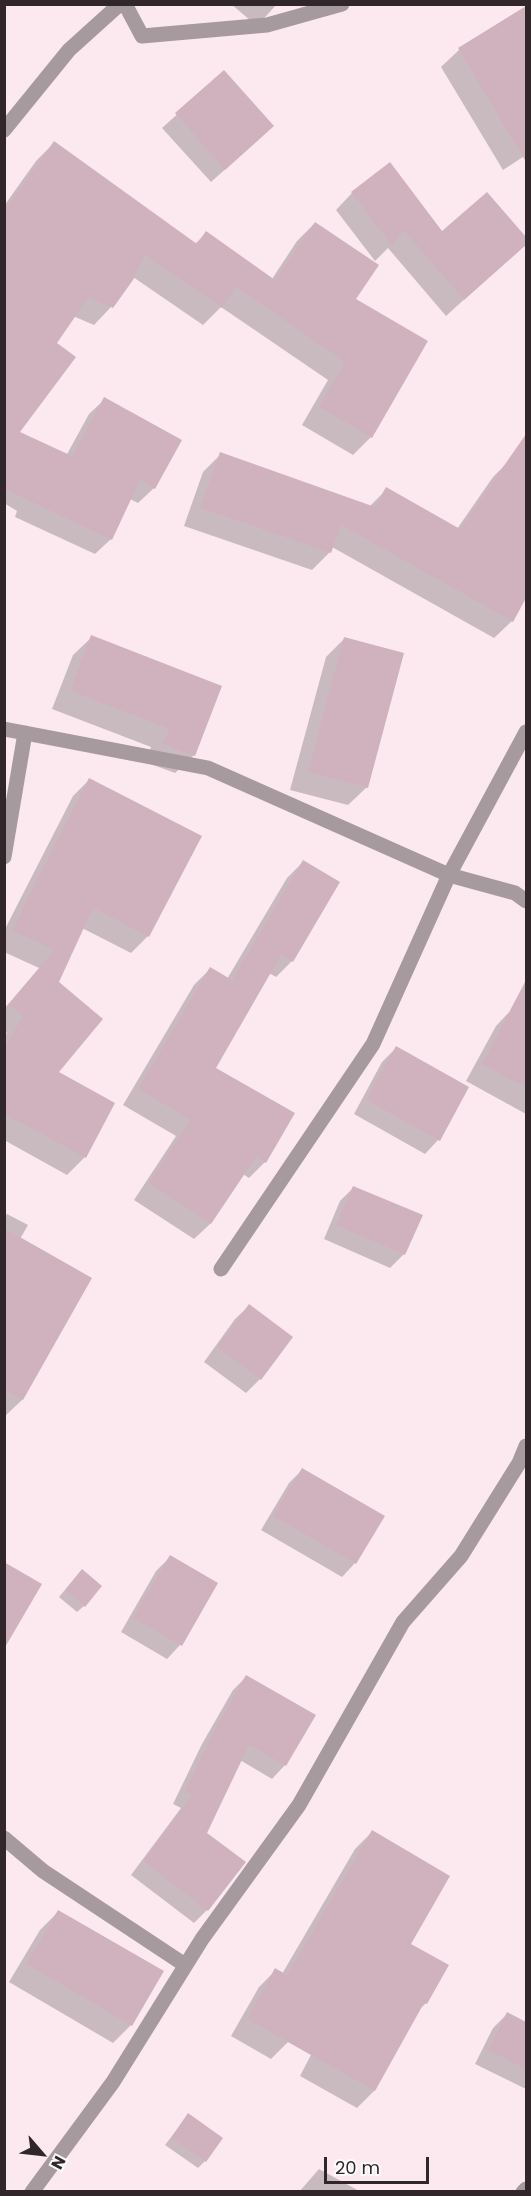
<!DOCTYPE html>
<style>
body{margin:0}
#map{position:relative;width:531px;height:2196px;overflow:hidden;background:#fce9f0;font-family:Poppins,sans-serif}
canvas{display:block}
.frame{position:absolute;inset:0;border:6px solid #31262a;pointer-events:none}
.north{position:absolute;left:12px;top:2124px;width:60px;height:60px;-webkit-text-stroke:4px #fcfcfc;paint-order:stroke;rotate:118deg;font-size:16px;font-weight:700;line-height:24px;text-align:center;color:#31262a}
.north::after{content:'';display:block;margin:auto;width:21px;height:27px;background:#31262a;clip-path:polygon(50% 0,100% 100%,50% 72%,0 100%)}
.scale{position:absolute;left:324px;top:2157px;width:105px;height:27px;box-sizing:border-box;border:3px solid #31262a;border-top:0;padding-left:8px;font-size:18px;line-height:21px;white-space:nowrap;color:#31262a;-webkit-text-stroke:4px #fcfcfc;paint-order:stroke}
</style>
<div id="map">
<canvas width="531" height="2196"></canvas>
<div class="frame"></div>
<div class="north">N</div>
<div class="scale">20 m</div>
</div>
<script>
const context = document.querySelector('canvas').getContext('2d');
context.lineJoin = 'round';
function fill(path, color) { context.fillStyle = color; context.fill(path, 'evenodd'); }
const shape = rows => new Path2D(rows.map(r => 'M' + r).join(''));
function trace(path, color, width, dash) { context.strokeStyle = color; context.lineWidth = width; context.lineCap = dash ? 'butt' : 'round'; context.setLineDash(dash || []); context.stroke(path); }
const shadow = shape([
 [231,4,277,4,257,26],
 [518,13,526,28,526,155,503,170,441,67,459,50],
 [224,72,258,140,211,182,162,128],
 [54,143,195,244,206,233,272,279,297,241,315,223,354,300,426,342,371,437,353,455,302,425,328,380,221,307,203,325,133,277,111,307,94,325,73,316,4,401,4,206,36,161],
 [352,193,442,233,487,194,526,239,526,243,446,316,388,248,375,261,336,210],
 [105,399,154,488,138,503,130,499,111,539,95,554,15,517,17,511,4,503,4,416,18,433,66,456,89,414],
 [526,445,526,594,512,621,494,638,332,547,330,552,312,570,184,526,203,472,221,454,370,506,387,489,457,529,493,477,511,459,514,462],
 [92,637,194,755,175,773,145,762,151,747,52,709,73,655],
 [344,639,367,787,348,805,290,790,326,657],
 [90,779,148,936,131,953,82,928,57,982,56,1073,113,1104,84,1158,67,1175,4,1140,4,1037,7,1033,4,1031,4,1009,39,968,4,952,4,931,73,796],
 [303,862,292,961,276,977,269,973,214,1068,265,1162,249,1178,243,1174,210,1224,194,1239,134,1200,176,1136,123,1105,194,985,210,969,227,979,287,878],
 [512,1009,526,1016,526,1114,466,1081,496,1026],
 [396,1048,438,1140,425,1154,354,1114,382,1062],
 [354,1187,404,1254,390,1268,324,1239,340,1201],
 [7,1214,28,1225,20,1239,22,1400,4,1417,4,1216],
 [249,1306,260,1379,246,1393,204,1362,235,1319],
 [302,1470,355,1563,342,1577,261,1530,289,1483],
 [170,1557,180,1645,167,1659,121,1632,156,1571],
 [75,1578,84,1606,77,1612,59,1597],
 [246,1677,314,1716,285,1765,272,1779,240,1760,205,1833,243,1862,207,1910,194,1923,131,1875,181,1808,173,1804,202,1744,233,1690],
 [372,1832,409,1944,426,2003,419,2010,374,2091,357,2108,300,2076,313,2051,288,2042,271,2059,231,2036,259,1987,276,1970,282,1974,355,1849],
 [58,1912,131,2025,113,2043,9,1982,40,1930],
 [507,2014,526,2024,526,2089,475,2064,493,2028],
 [188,2115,205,2161,198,2168,165,2145],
 [319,2169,361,2192,299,2192]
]);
const building = shape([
 [526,6,526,162,458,48],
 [224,70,274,126,225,170,175,113],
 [54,141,197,244,206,231,275,280,315,222,379,265,356,299,428,341,372,438,319,407,345,362,236,287,222,308,145,255,133,280,113,308,88,298,57,343,76,357,20,432,72,456,104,397,182,440,155,489,140,480,112,540,4,489,4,211],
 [390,162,442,231,487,192,526,237,526,245,464,300,403,230,392,246,351,192],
 [526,434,526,598,513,622,341,525,331,553,200,508,220,452,375,507,386,487,460,529],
 [91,635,222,686,195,756,162,744,169,729,70,691],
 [344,637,404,653,368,788,308,772],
 [89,778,202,836,149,937,93,908,59,982,103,1019,59,1072,115,1103,86,1158,4,1114,4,1048,23,1016,9,1005,54,950,12,931,37,879],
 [303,860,340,882,293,962,281,955,216,1068,295,1113,266,1163,256,1157,211,1224,149,1183,191,1120,138,1089,210,967,232,980],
 [526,980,526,1088,482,1064],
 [396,1046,469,1087,440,1141,366,1100],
 [353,1186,423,1215,405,1255,336,1225],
 [4,1228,92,1278,23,1400,4,1390],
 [249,1304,293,1337,261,1380,217,1347],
 [302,1468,385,1516,356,1564,273,1516],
 [170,1555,218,1583,182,1646,133,1618],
 [4,1562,42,1584,4,1649],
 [82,1569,102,1586,85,1607,65,1590],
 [246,1675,316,1715,286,1766,249,1745,207,1833,246,1862,208,1911,143,1861,192,1795,185,1791,215,1729],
 [372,1830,450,1876,411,1944,449,1965,427,2004,424,2003,375,2091,247,2019,275,1968,287,1975],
 [58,1910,164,1971,132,2026,26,1964],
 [507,2012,526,2022,526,2069,488,2050],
 [188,2113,223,2138,206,2162,171,2138]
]);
const minor = shape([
 [125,4,142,36,267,25,342,4],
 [4,130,69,50,120,4],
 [4,729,208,768,449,875,515,893,526,901],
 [4,857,25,733],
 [221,1269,373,1044,449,875,526,732],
 [4,1838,43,1871,185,1965],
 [32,2192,113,2082,202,1939,299,1805,403,1622,461,1556,519,1463,526,1446],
 [523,2192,526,2189]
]);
fill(shadow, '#0003');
fill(building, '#cfb2bd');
trace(minor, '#a79a9f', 15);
</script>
